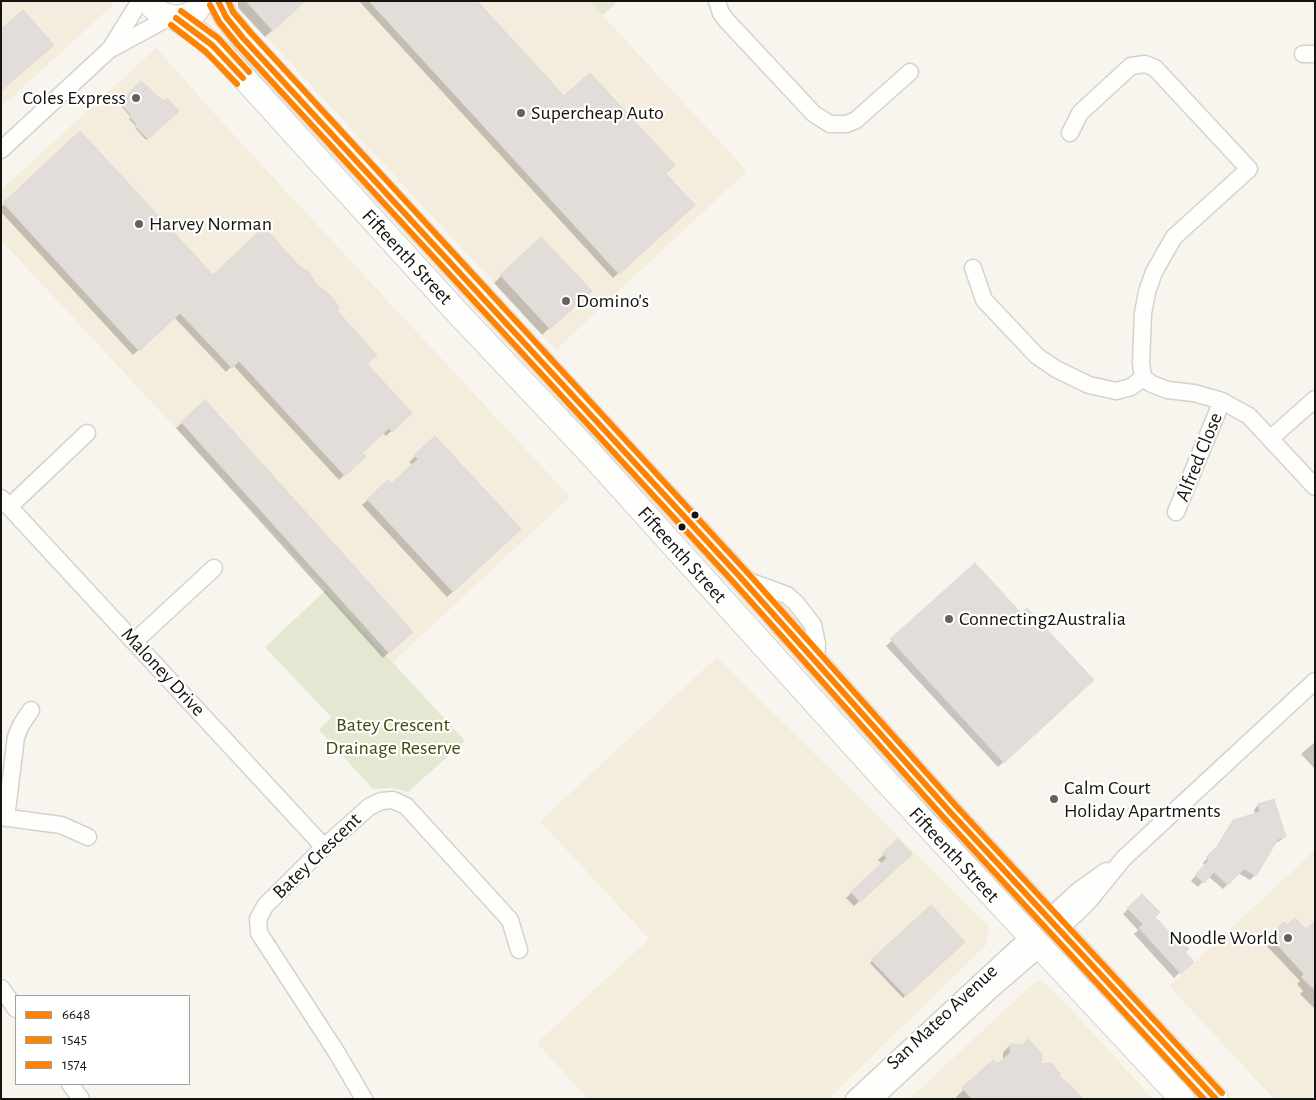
<!DOCTYPE html>
<style>
body{margin:0}
#map{position:relative;width:1316px;height:1100px;overflow:hidden;background:#f8f5ee;font-family:"Alegreya Sans",sans-serif}
canvas{display:block}
.frame{position:absolute;inset:0;border:2px solid #15130e;pointer-events:none}
.legend{position:absolute;left:15px;top:995px;width:175px;height:90px;box-sizing:border-box;background:#fff;border:1px solid #a1a19f;margin:0;padding:6px 9px;list-style:none;font-size:15px;color:#15130e}
.legend li{display:flex;align-items:center;gap:10px;height:25px}
.legend b{width:25px;border:1px solid #a1a19f}
</style>
<div id="map">
<canvas width="1316" height="1100"></canvas>
<div class="frame"></div>
<ul class="legend">
<li><b style="height:6px;background:#ff8200"></b>6648</li>
<li><b style="height:6px;background:#ff8200"></b>1545</li>
<li><b style="height:6px;background:#ff8200"></b>1574</li>
</ul>
</div>
<script>
const context = document.querySelector('canvas').getContext('2d');
context.lineJoin = 'round';
function fill(path, color) { context.fillStyle = color; context.fill(path, 'evenodd'); }
const shape = rows => new Path2D(rows.map(r => 'M' + r).join(''));
function trace(path, color, width, dash) { context.strokeStyle = color; context.lineWidth = width; context.lineCap = dash ? 'butt' : 'round'; context.setLineDash(dash || []); context.stroke(path); }
function label(font, color, halo, rows, align = 'center') {
  context.font = font + ' "Alegreya Sans",sans-serif'; context.lineWidth = 4.5; context.setLineDash([]); context.textBaseline = 'middle'; context.strokeStyle = halo; context.fillStyle = color; for (const [text, x, y, turn = 0] of rows) {
    context.save(); context.translate(x, y); context.rotate((+turn || 0) * Math.PI / 180); context.textAlign = isNaN(turn) ? turn : align; if (halo) context.strokeText(text, 0, 0); context.fillText(text, 0, 0); context.restore();
  }
}
const built = shape([
 [1,1,111,1,114,4,1,107],
 [233,1,589,1,747,171,561,345,558,352],
 [156,48,232,133,570,497,393,662,1,240,1,190],
 [717,657,988,925,987,944,828,1099,588,1099,537,1043,649,939,540,821],
 [1315,850,1315,1099,1274,1099,1169,986],
 [1036,981,1043,982,1056,993,1153,1099,909,1099]
]);
const green = shape([
 [589,1,618,1,602,16],
 [326,590,465,741,408,792,391,788,373,789,319,730,331,717,265,647]
]);
const shadow = shape([
 [238,1,304,1,265,37,238,8],
 [359,1,476,1,564,98,665,174,688,210,613,278],
 [141,83,163,103,177,111,146,140,135,128,136,126,129,119,131,117,119,104],
 [80,133,213,277,315,284,335,311,366,364,411,413,386,436,383,433,361,453,364,456,339,480,233,365,226,372,174,317,133,355,1,212,1,207],
 [541,239,582,298,542,335,494,283],
 [182,423,406,637,383,658,176,428],
 [435,438,514,535,447,597,362,505,388,482,391,485,413,465,409,462],
 [975,564,1087,685,998,767,886,646],
 [1315,742,1315,769,1301,754],
 [1258,805,1284,837,1280,841,1274,843,1255,875,1250,880,1238,873,1223,889,1208,876,1198,887,1191,881,1205,865,1203,863,1214,851,1229,827,1234,822,1255,815,1254,810],
 [898,841,905,859,854,906,846,898,882,864,878,860],
 [1142,895,1154,917,1192,961,1174,978,1134,934,1138,930,1123,914],
 [931,907,963,941,903,998,870,963],
 [1315,923,1315,1009,1300,994,1303,991,1297,984,1300,981,1264,943,1284,924,1287,927,1306,931],
 [1010,1045,1058,1076,1080,1099,958,1099,956,1097,993,1062,997,1066,1003,1061,1003,1053]
]);
const building = shape([
 [246,1,305,1,273,31,246,1],
 [369,1,477,1,564,96,590,73,675,165,666,174,695,205,619,274,369,1],
 [23,10,54,45,1,91,1,29,23,10],
 [141,81,163,101,167,98,179,111,148,139,135,126,137,125,129,116,131,115,119,102,141,81],
 [80,131,213,275,264,227,300,267,309,272,316,284,333,298,339,309,337,311,377,355,367,364,412,413,392,432,389,428,362,453,366,456,345,476,239,361,232,368,180,313,139,351,3,203,80,131],
 [541,237,592,291,550,329,500,275,541,237],
 [205,400,413,632,389,653,181,422,205,400],
 [435,436,521,529,453,592,367,499,388,480,391,484,418,459,414,455,435,436],
 [975,563,1021,613,1027,608,1094,680,1004,763,890,639,975,563],
 [1274,799,1286,837,1278,839,1256,876,1244,869,1228,885,1214,872,1204,883,1195,875,1209,860,1206,857,1218,845,1233,820,1260,812,1258,804,1274,799],
 [898,839,912,854,860,902,851,892,887,858,882,853,898,839],
 [1142,894,1160,912,1155,917,1174,937,1176,935,1189,949,1185,952,1194,962,1181,974,1139,928,1143,924,1127,908,1142,894],
 [931,905,965,942,906,996,871,960,931,905],
 [1295,918,1306,929,1315,921,1315,990,1301,977,1304,974,1269,936,1284,922,1287,925,1295,918],
 [1028,1039,1042,1054,1041,1064,1051,1063,1060,1073,1059,1076,1066,1082,1068,1083,1083,1099,972,1099,962,1088,993,1060,997,1064,1010,1053,1010,1044,1022,1045,1028,1039]
]);
const minor = shape([
 [717,1,721,13,727,21,814,114,830,124,847,124,856,120,910,72],
 [112,46,140,1],
 [1303,54,1315,54],
 [1070,133,1080,113,1131,66,1145,64,1155,68,1249,169,1174,237,1154,272,1147,292,1143,313,1141,363,1143,378,1152,384,1167,390,1194,393,1222,401,1249,416,1315,487],
 [1,150,109,50,170,17],
 [973,268,984,300,1037,356,1056,369,1089,385,1116,391,1131,387,1143,378],
 [1270,439,1315,399],
 [1,498,324,847],
 [9,507,87,433],
 [1176,512,1222,401],
 [743,579,787,595,796,603,813,625,817,644,816,661],
 [135,641,214,568],
 [1,817,61,825,88,837],
 [6,818,16,737,21,725,31,710],
 [1049,918,1078,891,1106,871],
 [1059,930,1088,902,1124,858,1315,681],
 [1,988,16,1009],
 [70,1084,81,1099],
 [364,1099,337,1053,259,933,258,919,265,906,324,847,369,807,381,801,393,800,406,806,510,920,519,950],
 [854,1099,1030,936],
 [874,1099,990,991,1040,948]
]);
const highway = shape([
 [149,1,154,8,161,14,176,18,186,16,195,12,203,1],
 [218,1,226,17,243,38,741,578,951,813,1216,1099],
 [176,18,202,36,224,56,454,309,591,454,885,780,1182,1099]
]);
const bus1 = shape([
 [218,1,226,17,243,38,741,578,951,813,1216,1099],
 [176,18,212,45,243,78]
]);
const bus2 = shape([
 [210,5,219,22,237,44,735,584,945,819,1204,1099],
 [171,25,206,52,237,84]
]);
const bus3 = shape([
 [228,1,233,12,250,32,747,572,957,807,1222,1093],
 [181,11,218,38,249,72]
]);
const markers = [
 [136,98,5,"#64625c"],
 [521,113,5,"#64625c"],
 [139,224,5,"#64625c"],
 [566,301,5,"#64625c"],
 [695,515,4.5,"#15130e"],
 [682,527,4.5,"#15130e"],
 [949,619,5,"#64625c"],
 [1054,799,5,"#64625c"],
 [1288,938,5,"#64625c"]
];
const poiNames = [
 ["Coles Express",126,98,"right"],
 ["Supercheap Auto",531,113],
 ["Harvey Norman",149,224],
 ["Domino's",576,301],
 ["Connecting2Australia",959,619],
 ["Calm Court",1064,788],
 ["Holiday Apartments",1064,811],
 ["Noodle World",1278,938,"right"]
];
const streetNames = [
 ["Fifteenth Street",407,257,47],
 ["Alfred Close",1199,457,-68],
 ["Fifteenth Street",682,555,48],
 ["Maloney Drive",163,672,47],
 ["Fifteenth Street",954,855,47],
 ["Batey Crescent",317,856,-44],
 ["San Mateo Avenue",942,1017,-43]
];
const parkNames = [
 ["Batey Crescent",393,725],
 ["Drainage Reserve",393,748]
];
fill(built, '#f4edde');
fill(green, '#e4e7d1');
fill(shadow, '#0003');
fill(building, '#e2ddd9');
trace(building, '#dedad6', 1);
trace(minor, '#d4d2cc', 19);
trace(highway, '#d4d2cc', 26);
trace(minor, '#fefefc', 16);
trace(highway, '#fefefc', 24);
trace(bus1, '#ff8200', 6);
trace(bus2, '#ff8200', 6);
trace(bus3, '#ff8200', 6);
for (const [x, y, r, color] of markers) { const dot = new Path2D(); dot.arc(x, y, r, 0, 2 * Math.PI); context.fillStyle = color; context.fill(dot); trace(dot, '#fff', 2); }
label('20px', '#15130e', '#fff', poiNames, 'left');
label('20px', '#15130e', '#fff', streetNames);
label('20px', '#434d0a', '#fff', parkNames);
</script>
